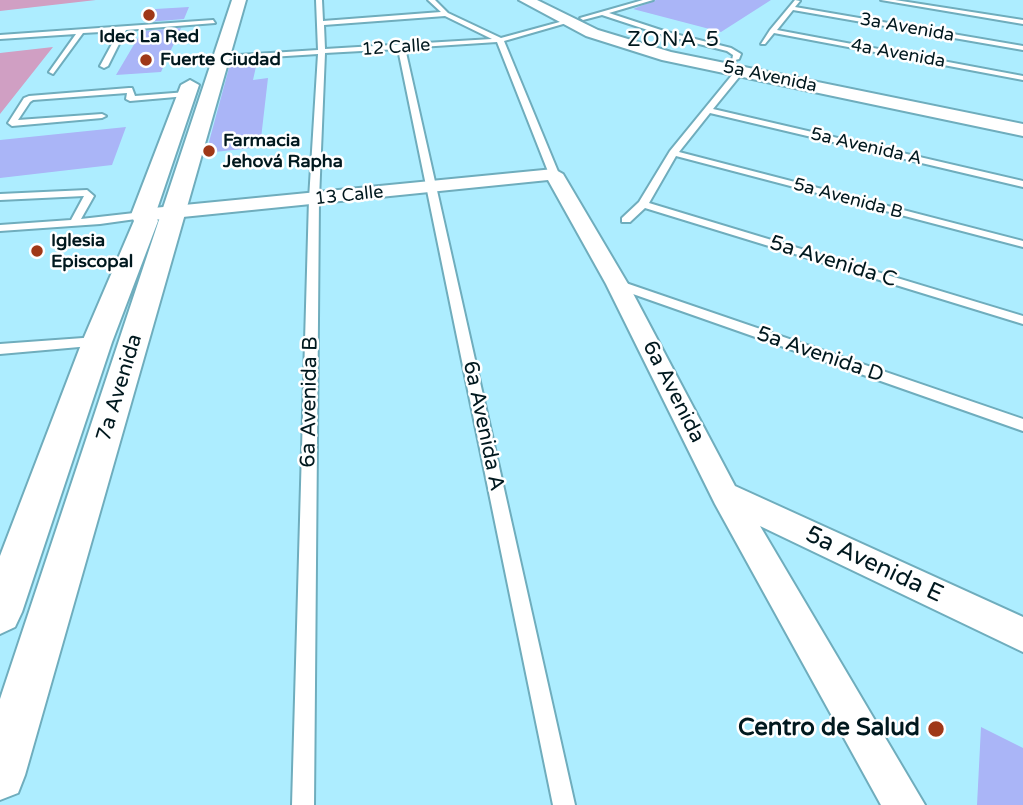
<!DOCTYPE html>
<meta charset="utf-8">
<style>
body{margin:0}
canvas{display:block;background:#adedff}
</style>
<canvas width="1023" height="805"></canvas>
<script>
const context = document.querySelector('canvas').getContext('2d');
context.lineJoin = 'round';
function fill(path, color) { context.fillStyle = color; context.fill(path, 'evenodd'); }
const shape = rows => new Path2D(rows.map(r => 'M' + r).join(''));
function trace(path, color, width, dash) { context.strokeStyle = color; context.lineWidth = width; context.lineCap = dash ? 'butt' : 'round'; context.setLineDash(dash || []); context.stroke(path); }
function label(font, color, halo, rows, align = 'center') {
  context.font = font + ' "Varela Round",sans-serif'; context.lineWidth = 5; context.setLineDash([]); context.textBaseline = 'middle'; context.strokeStyle = halo; context.fillStyle = color; for (const [text, x, y, turn = 0] of rows) {
    context.save(); context.translate(x, y); context.rotate((+turn || 0) * Math.PI / 180); context.textAlign = isNaN(turn) ? turn : align; if (halo) context.strokeText(text, 0, 0); context.fillText(text, 0, 0); context.restore();
  }
}
const green = shape([
 [0,0,96,0,0,11],
 [53,47,0,114,0,53]
]);
const building = shape([
 [656,0,771,0,721,32,633,9],
 [189,7,184,19,148,22,155,9],
 [181,28,161,72,116,75,142,31],
 [257,62,253,80,268,78,260,147,206,153,230,64],
 [126,127,112,165,0,178,0,140],
 [981,727,1023,748,1023,805,977,805]
]);
const service = shape([
 [316,0,322,0,323,21,441,12,428,0,435,0,448,13,501,38,567,20,570,22,504,41,559,174,554,177,549,174,497,42,405,48,575,805,553,805,398,49,325,53,319,199,314,805,292,805,309,199,318,54,223,60,219,58,223,56,318,50,316,0],
 [445,16,492,39,325,49,324,25,445,16],
 [643,0,653,0,609,13,667,32,731,48,741,54,739,59,732,61,733,55,727,51,663,35,602,15,583,20,580,18,643,0],
 [795,0,800,1,795,7,1023,46,1023,50,793,10,777,30,1023,76,1023,80,774,33,765,44,761,44,770,30,795,0],
 [881,0,895,0,1023,20,1023,24,881,0],
 [213,20,215,23,126,30,108,66,104,68,100,66,119,31,83,33,53,74,49,72,76,34,0,39,0,35,213,20],
 [737,69,744,71,713,109,1023,181,1023,187,710,113,679,152,1023,241,1023,247,676,156,649,203,1023,316,1023,324,645,208,630,222,622,222,622,218,639,202,670,151,737,69],
 [129,88,132,88,135,96,187,92,191,94,187,96,130,101,126,99,127,93,33,100,30,102,18,120,102,114,106,116,102,118,12,126,8,123,24,98,29,96,129,88],
 [87,190,94,196,81,219,143,212,148,215,143,218,100,224,0,231,0,225,71,220,84,196,0,200,0,194,87,190],
 [617,280,1023,419,1023,431,613,287,611,284,617,280],
 [97,337,103,342,102,345,0,354,0,344,97,337]
]);
const minor = shape([
 [554,169,563,174,628,284,735,486,1023,617,1023,652,760,526,925,805,881,805,715,504,606,284,548,180,143,221,133,215,143,209,554,169]
]);
const tertiary = shape([
 [232,0,246,0,25,775,18,793,0,800,0,699,232,0],
 [519,0,537,0,598,30,671,52,1023,124,1023,136,662,60,586,36,519,0],
 [190,80,199,85,155,215,158,221,112,342,22,612,15,627,0,634,0,556,82,342,134,221,131,215,181,85,190,80]
]);
const markers = [
 [149,15,7,"#9f3818"],
 [146,60,7,"#9f3818"],
 [209,151,7,"#9f3818"],
 [37,251,7,"#9f3818"],
 [936,729,9,"#9f3818"]
];
const farStreetnames = [
 ["3a Avenida",907,28,10],
 ["12 Calle",396,48,-4],
 ["4a Avenida",898,54,10],
 ["5a Avenida",770,77,12],
 ["5a Avenida A",866,147,13],
 ["13 Calle",349,196,-6],
 ["5a Avenida B",848,199,15]
];
const farPoinames = [
 ["Idec La Red",149,37,"center"],
 ["Fuerte Ciudad",160,60],
 ["Farmacia",223,141],
 ["Jehová Rapha",223,162],
 ["Iglesia",51,241],
 ["Episcopal",51,262]
];
const farQuarternames = [
 ["ZONA 5",674,40]
];
const streetNames = [
 ["5a Avenida C",833,262,17],
 ["5a Avenida D",820,355,19],
 ["7a Avenida",120,388,-73],
 ["6a Avenida",673,392,63],
 ["6a Avenida B",310,402,-89],
 ["6a Avenida A",483,426,78]
];
const nearStreetnames = [
 ["5a Avenida E",874,565,25]
];
const nearPoinames = [
 ["Centro de Salud",920,729]
];
fill(green, '#d09fc3');
fill(building, '#aab5f7');
trace(service, '#6fadbd', 4);
trace(minor, '#6fadbd', 4);
trace(tertiary, '#6fadbd', 4);
fill(service, '#fff');
fill(minor, '#fff');
fill(tertiary, '#fff');
for (const [x, y, r, color] of markers) { const dot = new Path2D(); dot.arc(x, y, r, 0, 2 * Math.PI); context.fillStyle = color; context.fill(dot); trace(dot, '#fff', 2.5); }
label('18px', '#00181e', '#fff', farStreetnames);
label('bold 18px', '#00181e', '#fff', farPoinames, 'left');
context.letterSpacing = '2px';
label('21px', '#00181e', '#fff', farQuarternames);
context.letterSpacing = '0px';
label('21px', '#00181e', '#fff', streetNames);
label('24px', '#00181e', '#fff', nearStreetnames);
label('bold 24px', '#00181e', '#fff', nearPoinames, 'right');
</script>
